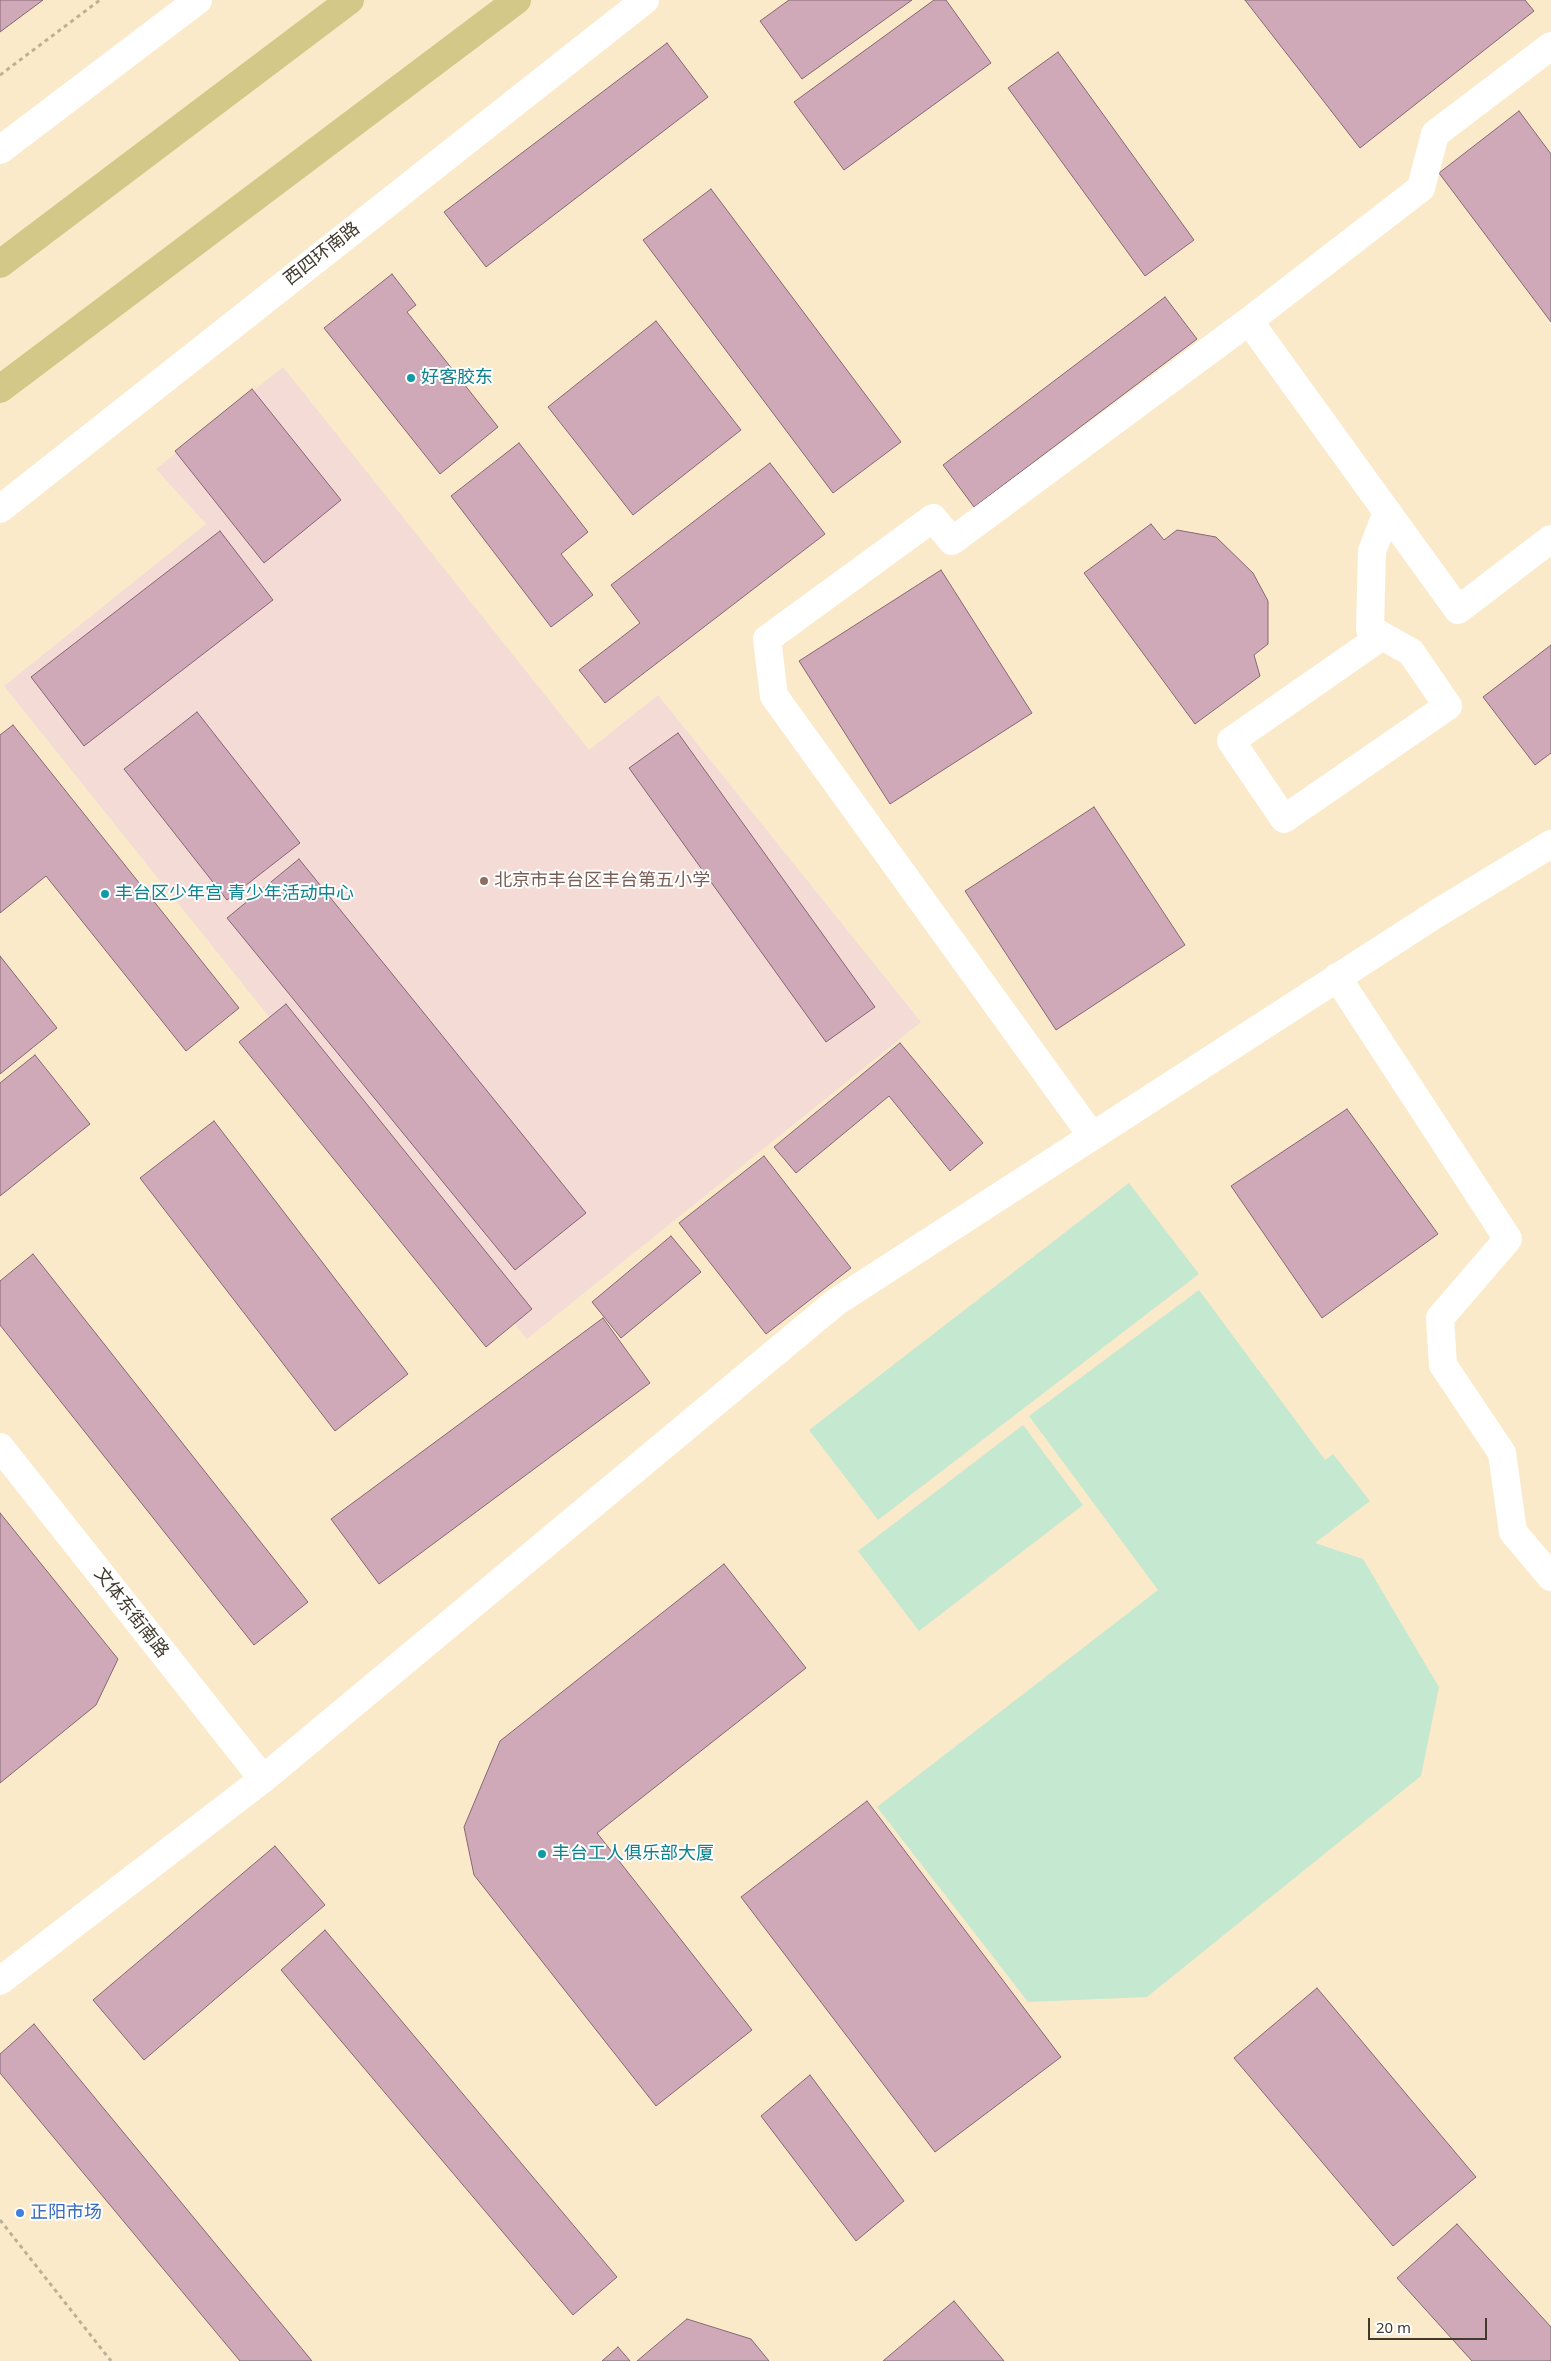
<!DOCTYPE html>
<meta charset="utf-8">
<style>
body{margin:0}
#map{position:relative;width:1551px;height:2361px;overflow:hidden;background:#faeaca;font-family:"Noto Sans",sans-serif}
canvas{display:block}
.scale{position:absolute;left:1368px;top:2318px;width:119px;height:22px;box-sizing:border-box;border:2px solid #403a2e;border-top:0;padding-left:6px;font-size:15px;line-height:18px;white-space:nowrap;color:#403a2e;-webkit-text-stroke:4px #fff;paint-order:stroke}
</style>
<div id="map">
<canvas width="1551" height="2361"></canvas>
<div class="scale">20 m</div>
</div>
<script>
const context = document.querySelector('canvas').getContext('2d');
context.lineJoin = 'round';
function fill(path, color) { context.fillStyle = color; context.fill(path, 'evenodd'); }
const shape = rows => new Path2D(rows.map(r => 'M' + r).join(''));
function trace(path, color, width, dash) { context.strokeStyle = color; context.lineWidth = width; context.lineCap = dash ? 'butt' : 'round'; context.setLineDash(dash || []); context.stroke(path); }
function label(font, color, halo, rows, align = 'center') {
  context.font = font + ' "Noto Sans","Noto Sans SC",sans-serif'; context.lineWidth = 4; context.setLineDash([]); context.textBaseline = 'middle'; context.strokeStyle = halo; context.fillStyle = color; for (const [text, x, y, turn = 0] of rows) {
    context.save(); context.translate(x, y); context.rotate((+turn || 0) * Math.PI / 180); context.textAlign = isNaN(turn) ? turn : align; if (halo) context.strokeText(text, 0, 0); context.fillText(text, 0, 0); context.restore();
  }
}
const education = shape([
 [283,367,589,750,658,695,921,1022,527,1339,4,686,206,524,156,469]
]);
const green = shape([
 [1129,1183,1199,1274,878,1520,809,1430],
 [1199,1290,1325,1460,1333,1454,1370,1501,1315,1543,1363,1559,1439,1687,1421,1776,1147,1997,1028,2002,877,1807,1158,1590,1029,1416],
 [1023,1425,1083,1505,919,1631,858,1551]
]);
const building = shape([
 [0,0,43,0,0,32,0,0],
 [789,0,912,0,802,79,760,21,789,0],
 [934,0,946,0,991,63,844,170,794,102,934,0],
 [1245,0,1525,0,1534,11,1360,148,1245,0],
 [667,43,708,97,486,267,444,212,667,43],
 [1058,52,1194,240,1145,276,1008,88,1058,52],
 [1519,111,1551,154,1551,322,1439,173,1519,111],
 [711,189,901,442,833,493,643,240,711,189],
 [392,274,416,305,407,312,498,427,440,474,324,328,392,274],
 [1165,297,1197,339,974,507,943,465,1165,297],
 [656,321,741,430,633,515,548,407,656,321],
 [252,389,341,500,264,563,175,451,252,389],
 [519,443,588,532,561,554,593,595,551,627,451,496,519,443],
 [770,463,825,534,605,703,579,670,640,623,611,585,770,463],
 [1151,524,1164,540,1177,530,1216,537,1253,573,1268,601,1268,644,1254,655,1260,676,1195,724,1084,573,1151,524],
 [220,531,273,600,84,746,31,677,220,531],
 [941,570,1032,713,890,804,799,661,941,570],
 [1551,645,1551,753,1535,765,1483,697,1551,645],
 [197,712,300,843,227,900,124,769,197,712],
 [13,725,239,1008,186,1051,46,876,0,913,0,735,13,725],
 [678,733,875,1007,826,1042,629,768,678,733],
 [1094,807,1185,945,1056,1030,965,891,1094,807],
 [299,859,586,1213,515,1270,227,918,299,859],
 [0,956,57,1028,0,1074,0,956],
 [286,1004,532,1309,486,1347,239,1042,286,1004],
 [900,1043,983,1143,950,1171,889,1096,796,1173,774,1147,900,1043],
 [35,1055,90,1124,0,1196,0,1083,35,1055],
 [1347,1109,1438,1234,1322,1318,1231,1186,1347,1109],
 [214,1121,408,1374,335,1431,140,1178,214,1121],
 [764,1156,851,1268,766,1334,679,1223,764,1156],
 [671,1236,701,1272,621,1338,592,1302,671,1236],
 [33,1254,308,1602,254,1645,0,1325,0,1281,33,1254],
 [603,1318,650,1383,379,1584,331,1519,603,1318],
 [0,1513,118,1659,96,1705,0,1783,0,1513],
 [724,1564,806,1668,597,1833,752,2030,656,2106,474,1875,464,1827,500,1741,724,1564],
 [867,1801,1061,2057,935,2152,741,1897,867,1801],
 [275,1846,325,1905,144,2060,93,2000,275,1846],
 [325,1930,617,2277,573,2315,281,1970,325,1930],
 [1317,1988,1476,2177,1393,2246,1234,2058,1317,1988],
 [34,2024,312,2361,240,2361,0,2073,0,2054,34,2024],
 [810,2075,904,2201,856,2241,761,2116,810,2075],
 [1457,2224,1551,2327,1551,2361,1472,2361,1397,2278,1457,2224],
 [954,2301,1004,2361,883,2361,954,2301],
 [687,2319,751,2339,769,2361,637,2361,687,2319],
 [618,2347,630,2361,602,2361,618,2347]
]);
const path = shape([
 [0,75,100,0],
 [0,2220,111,2361]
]);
const minor = shape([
 [1249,321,1421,188,1435,134,1551,46],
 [1382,636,1231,741,1284,819,1448,706,1411,652,1370,629,1372,551,1387,512],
 [1337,977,1508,1239,1440,1318,1443,1365,1502,1453,1513,1532,1551,1577],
 [1092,1136,774,696,767,639,933,518,952,541,1249,321,1458,610,1551,539],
 [0,1447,263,1779],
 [0,1981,263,1779,836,1302,1436,914,1551,844]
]);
const tertiary = shape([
 [0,150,198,0],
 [0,509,645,0]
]);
const trunk = shape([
 [0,264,350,0],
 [0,389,517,0]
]);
const markers = [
 [411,378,5,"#0f9aa8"],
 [484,881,5,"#8d6e63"],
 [105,894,5,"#0f9aa8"],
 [542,1854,5,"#0f9aa8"],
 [20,2213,5,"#3f7fe0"]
];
const streetNames = [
 ["西四环南路",322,254,-38],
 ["文体东街南路",131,1613,52]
];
const cultureNames = [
 ["好客胶东",421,378],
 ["丰台区少年宫 青少年活动中心",115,894],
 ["丰台工人俱乐部大厦",552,1854]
];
const educationNames = [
 ["北京市丰台区丰台第五小学",494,881]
];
const shopNames = [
 ["正阳市场",30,2213]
];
fill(education, '#f5dbd6');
fill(green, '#c5e8d1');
fill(building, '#d0a9b9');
trace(building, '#876774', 1);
trace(path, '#bcb096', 3, [4, 4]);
trace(minor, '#fff', 28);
trace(tertiary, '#fff', 28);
trace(trunk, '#d4c888', 28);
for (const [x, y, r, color] of markers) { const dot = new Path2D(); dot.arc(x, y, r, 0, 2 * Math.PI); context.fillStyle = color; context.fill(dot); trace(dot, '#fff', 2); }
label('18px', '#403a2e', '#fff', streetNames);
label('18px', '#0d838f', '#fff', cultureNames, 'left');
label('18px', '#785e54', '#fff', educationNames, 'left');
label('18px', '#366cbe', '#fff', shopNames, 'left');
</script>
